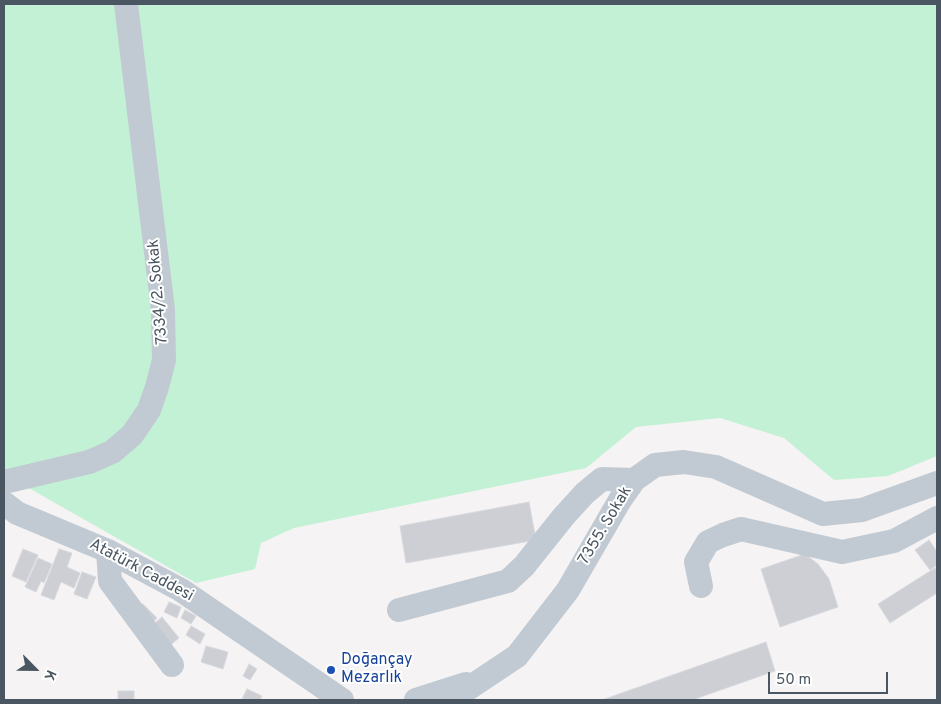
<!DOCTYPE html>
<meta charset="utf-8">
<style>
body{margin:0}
#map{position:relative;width:941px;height:704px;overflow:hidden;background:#f5f3f3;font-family:Overpass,sans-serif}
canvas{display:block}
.frame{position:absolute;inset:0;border:5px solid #4a5661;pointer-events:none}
.north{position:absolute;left:10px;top:644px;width:50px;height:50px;-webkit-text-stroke:4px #fff;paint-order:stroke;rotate:113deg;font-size:14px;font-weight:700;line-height:20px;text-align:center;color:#4a5661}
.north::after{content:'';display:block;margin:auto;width:18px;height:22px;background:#4a5661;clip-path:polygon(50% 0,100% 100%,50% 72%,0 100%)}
.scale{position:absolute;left:768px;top:672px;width:120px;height:22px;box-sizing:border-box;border:2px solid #4a5661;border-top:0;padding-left:6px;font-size:15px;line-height:18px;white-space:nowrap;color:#4a5661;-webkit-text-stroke:4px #fff;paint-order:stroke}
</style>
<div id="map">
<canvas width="941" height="704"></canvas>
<div class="frame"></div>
<div class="north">K</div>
<div class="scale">50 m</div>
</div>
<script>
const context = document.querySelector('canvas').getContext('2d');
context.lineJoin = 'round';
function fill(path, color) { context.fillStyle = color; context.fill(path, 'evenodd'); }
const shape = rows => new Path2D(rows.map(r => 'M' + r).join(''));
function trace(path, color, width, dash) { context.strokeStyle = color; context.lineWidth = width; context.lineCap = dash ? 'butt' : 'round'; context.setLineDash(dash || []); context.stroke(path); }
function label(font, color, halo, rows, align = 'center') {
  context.font = font + ' Overpass,sans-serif'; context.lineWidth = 4; context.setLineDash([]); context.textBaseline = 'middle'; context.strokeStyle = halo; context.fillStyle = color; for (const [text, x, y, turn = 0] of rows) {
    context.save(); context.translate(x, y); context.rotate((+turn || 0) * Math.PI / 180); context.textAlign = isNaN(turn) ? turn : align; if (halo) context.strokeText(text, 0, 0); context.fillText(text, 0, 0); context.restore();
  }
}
const green = shape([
 [4,4,937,4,937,456,888,476,834,480,784,438,720,418,636,427,586,468,294,528,261,543,255,569,196,583,4,474]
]);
const building = shape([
 [529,502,536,540,406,563,400,526,529,502],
 [929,540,937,552,937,565,930,570,915,550,929,540],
 [23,549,38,555,26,582,12,576,23,549],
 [59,549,72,553,67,567,80,573,74,588,61,582,54,600,41,595,59,549],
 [805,554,818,564,829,579,838,607,780,627,761,569,805,554],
 [38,558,52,564,44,583,41,581,36,592,25,587,38,558],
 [935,568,937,571,937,593,890,623,878,604,935,568],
 [82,572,96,577,87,599,74,594,82,572],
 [169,602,181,607,177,618,164,612,169,602],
 [143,604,157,618,150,625,136,611,143,604],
 [185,610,196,616,191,624,181,618,185,610],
 [162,617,179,638,168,647,150,627,162,617],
 [191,626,205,634,200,644,186,635,191,626],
 [766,642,775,671,692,700,602,700,766,642],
 [206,646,228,652,223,669,201,662,206,646],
 [249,664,257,669,250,680,243,676,249,664],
 [247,689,262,696,260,700,242,699,247,689],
 [118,691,134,691,134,700,118,700,118,691]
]);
const minor = shape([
 [4,482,89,462,112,452,132,435,149,410,157,387,164,360,163,310,126,4],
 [4,503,17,513,108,551,181,590,342,700],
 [108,551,110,581,172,665],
 [701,586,696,562,708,542,723,535,741,529,842,552,894,541,937,518],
 [399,610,508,581,524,566,564,516,585,493,602,479,634,480],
 [416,700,466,684],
 [451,700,517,656,568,590,620,500,634,480,655,465,684,462,716,467,823,514,862,510,937,483]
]);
const markers = [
 [331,670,5,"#1a4fb4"]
];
const streetNames = [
 ["7334/2. Sokak",159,292,-95],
 ["7355. Sokak",606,526,-59],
 ["Atatürk Caddesi",141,571,28]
];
const transitNames = [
 ["Doğançay",341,661],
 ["Mezarlık",341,679]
];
fill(green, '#c3f1d5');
fill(building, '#cdcfd5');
trace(building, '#d7d9de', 1);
trace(minor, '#c1cad2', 24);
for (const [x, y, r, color] of markers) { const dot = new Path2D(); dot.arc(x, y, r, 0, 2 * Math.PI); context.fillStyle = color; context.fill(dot); trace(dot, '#fff', 2); }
label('16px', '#4a5661', '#fff', streetNames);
label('16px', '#164399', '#fff', transitNames, 'left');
</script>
